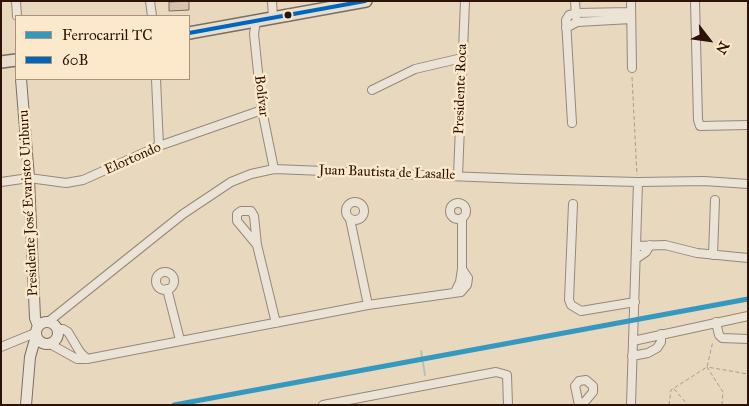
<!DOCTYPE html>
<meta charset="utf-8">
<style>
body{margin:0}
#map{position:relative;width:749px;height:406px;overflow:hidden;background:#e8d8be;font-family:"IM FELL Great Primer",serif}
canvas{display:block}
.frame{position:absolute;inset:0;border:2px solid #2d1208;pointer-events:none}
.legend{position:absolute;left:15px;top:15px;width:175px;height:65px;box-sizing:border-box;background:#fce8ca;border:1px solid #a9927c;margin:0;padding:6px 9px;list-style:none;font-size:15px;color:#2d1208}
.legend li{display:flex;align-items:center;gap:10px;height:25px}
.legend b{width:25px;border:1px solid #a9927c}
.north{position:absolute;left:684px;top:15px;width:50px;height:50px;-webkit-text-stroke:4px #fce8ca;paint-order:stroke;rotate:120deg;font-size:14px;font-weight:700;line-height:20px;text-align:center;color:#2d1208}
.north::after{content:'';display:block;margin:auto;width:18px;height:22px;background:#2d1208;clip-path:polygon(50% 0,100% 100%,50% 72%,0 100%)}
</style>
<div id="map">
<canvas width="749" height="406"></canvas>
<div class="frame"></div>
<ul class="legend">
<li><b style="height:6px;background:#3599bf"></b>Ferrocarril TC</li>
<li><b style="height:6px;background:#0065bd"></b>60B</li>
</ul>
<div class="north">N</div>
</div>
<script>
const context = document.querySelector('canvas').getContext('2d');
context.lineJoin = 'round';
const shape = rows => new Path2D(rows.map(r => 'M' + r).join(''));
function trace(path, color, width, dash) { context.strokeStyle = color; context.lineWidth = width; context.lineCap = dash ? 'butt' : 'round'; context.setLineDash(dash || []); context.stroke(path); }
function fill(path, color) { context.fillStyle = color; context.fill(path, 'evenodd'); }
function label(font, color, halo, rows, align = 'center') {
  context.font = font + ' "IM FELL Great Primer",serif'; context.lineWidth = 5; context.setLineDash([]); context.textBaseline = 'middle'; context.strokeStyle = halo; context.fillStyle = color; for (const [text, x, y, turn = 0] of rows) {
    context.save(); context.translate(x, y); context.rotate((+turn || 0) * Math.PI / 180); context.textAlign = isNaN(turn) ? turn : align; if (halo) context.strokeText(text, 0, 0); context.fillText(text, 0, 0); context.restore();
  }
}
const stream = shape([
 [421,351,425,375]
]);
const building = shape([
 [189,1,189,10,169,11,169,2,189,1]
]);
const path = shape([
 [632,77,637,175],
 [674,389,688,405],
 [669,405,671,390,707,367,713,341],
 [722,405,723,392,707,367,748,374]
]);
const street = shape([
 [16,1,17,16],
 [150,1,152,16],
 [272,1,273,18],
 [575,1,576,17],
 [631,1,632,68],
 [695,1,698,120,700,126,748,125],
 [256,21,254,34,262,110,274,169],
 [566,28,577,22,631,19],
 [156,79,159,146],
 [372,90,415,69,462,58],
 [572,123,566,20,569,15,576,13,631,12],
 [458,176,465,1],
 [1,182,29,178,66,183,83,180,159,146,262,110],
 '346 211a9 9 0 1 1 18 0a9 9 0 1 1-18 0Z',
 '450 211a8 8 0 1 1 16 0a8 8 0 1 1-16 0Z',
 [573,204,569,300,571,305,581,311,635,302],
 [350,219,368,305],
 [257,245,237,221,237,214,241,211,251,211,254,216,257,245,276,323],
 [637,246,665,245,697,253,748,258],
 [713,255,715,200],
 [637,258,646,252,650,245],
 '156 281a9 9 0 1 1 18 0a9 9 0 1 1-18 0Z',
 [167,289,180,340],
 [455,292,460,282,462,269,462,218],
 [48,322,183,214,231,182,251,174,274,169,524,179,638,182,704,181,748,184],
 [716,322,719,335,722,338,748,339],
 [57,330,63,329,68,332,80,352,87,359],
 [633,341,748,316],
 [50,344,77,359,87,359,368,305,461,292,467,285,468,278,462,269],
 [1,347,35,333],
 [632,356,648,353,657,348,661,342,661,334],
 [323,405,496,372,507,375,508,405],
 [579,405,575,386,579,381,586,380,593,386,593,392,582,405],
 [631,405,638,182]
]);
const secondary = shape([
 [21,79,29,178,35,318,38,326],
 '36 333a11 11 0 1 1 22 0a11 11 0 1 1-22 0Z',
 [26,405,30,357,36,336]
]);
const primary = shape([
 [189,33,366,1],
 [1,62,16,60]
]);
const bus1 = shape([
 [189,33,365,1]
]);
const rail1 = shape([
 [174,405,748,299]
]);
const markers = [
 [288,15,4.5,"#2d1208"]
];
const streetNames = [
 ["Presidente Roca",461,89,-88],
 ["Bolívar",261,96,83],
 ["Elortondo",133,159,-24],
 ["Juan Bautista de Lasalle",387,173,2],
 ["Presidente José Evaristo Uriburu",29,203,-93]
];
trace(stream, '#b5c3b4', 2);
fill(building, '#d8c2b0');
trace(building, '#7b6e60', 1);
trace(street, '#958879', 10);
trace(secondary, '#7b6e60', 12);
trace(primary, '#7b6e60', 14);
trace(path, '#a69c93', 1, [4, 2.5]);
trace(street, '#ebe3d6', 8);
trace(secondary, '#ebe3d6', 10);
trace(primary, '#e7decf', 11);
trace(bus1, '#0065bd', 4);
trace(rail1, '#3599bf', 5);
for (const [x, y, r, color] of markers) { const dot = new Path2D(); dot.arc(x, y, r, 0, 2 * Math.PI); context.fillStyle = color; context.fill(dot); trace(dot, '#fce8ca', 2); }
label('14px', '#2d1208', '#fce8ca', streetNames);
</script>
